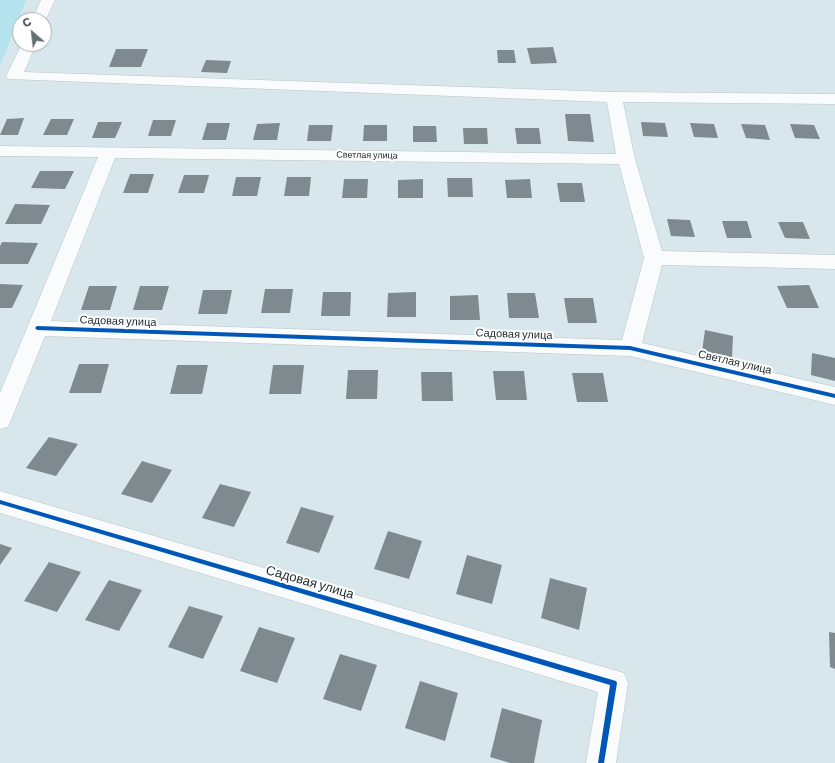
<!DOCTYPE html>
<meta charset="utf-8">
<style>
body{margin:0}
#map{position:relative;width:835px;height:763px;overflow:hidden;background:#d8e7eb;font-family:Barlow,sans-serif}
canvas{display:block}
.north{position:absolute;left:12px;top:12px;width:40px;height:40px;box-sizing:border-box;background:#fff;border:1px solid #a7abac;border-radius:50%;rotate:332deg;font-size:11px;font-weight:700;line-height:16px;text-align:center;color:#222d2f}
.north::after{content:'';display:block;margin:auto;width:14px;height:18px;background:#626e71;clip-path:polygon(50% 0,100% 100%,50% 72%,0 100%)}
</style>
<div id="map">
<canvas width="835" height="763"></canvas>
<div class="north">С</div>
</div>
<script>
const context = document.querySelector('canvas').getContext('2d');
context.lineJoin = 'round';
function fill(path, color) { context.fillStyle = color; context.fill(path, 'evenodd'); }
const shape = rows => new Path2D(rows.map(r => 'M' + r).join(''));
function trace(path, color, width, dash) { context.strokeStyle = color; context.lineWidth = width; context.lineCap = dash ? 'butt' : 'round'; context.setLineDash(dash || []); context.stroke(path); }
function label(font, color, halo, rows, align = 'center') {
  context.font = font + ' Barlow,sans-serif'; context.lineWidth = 4; context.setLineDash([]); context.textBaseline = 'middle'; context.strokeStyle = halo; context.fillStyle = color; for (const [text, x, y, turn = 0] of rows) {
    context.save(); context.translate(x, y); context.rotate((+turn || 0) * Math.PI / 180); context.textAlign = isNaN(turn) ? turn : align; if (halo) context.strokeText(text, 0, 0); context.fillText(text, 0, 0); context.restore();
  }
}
const green = shape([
 [0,0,26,0,0,66]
]);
const building = shape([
 [553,47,557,63,531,64,527,48],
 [116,49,148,49,141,67,109,67],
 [497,50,514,50,516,63,498,63],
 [206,60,231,61,227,73,201,72],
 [565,114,590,114,594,142,568,141],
 [24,118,18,135,0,135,7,119],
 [51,119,74,119,67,135,43,135],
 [153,120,176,120,171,136,148,136],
 [98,122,122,122,115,138,92,138],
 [641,122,665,123,668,137,643,136],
 [207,123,230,123,226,140,202,140],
 [280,123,277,140,253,140,257,124],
 [690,123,714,124,718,138,694,137],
 [741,124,765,125,770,140,746,138],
 [790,124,814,125,820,139,795,138],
 [309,125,333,125,331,141,307,141],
 [364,125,387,125,387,141,363,141],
 [413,126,436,126,437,142,413,142],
 [463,128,487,128,488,144,464,144],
 [515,128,539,128,541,144,517,144],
 [40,171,74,171,65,189,31,188],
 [130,174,154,174,148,193,123,193],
 [184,175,209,175,204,193,178,193],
 [236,177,261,177,257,196,232,196],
 [287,177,311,177,309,196,284,196],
 [447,178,472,178,473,197,448,197],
 [344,179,368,179,367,198,342,198],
 [423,179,423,198,398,198,398,180],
 [530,179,532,198,507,198,505,180],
 [557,183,582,183,585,202,560,202],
 [15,204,50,205,41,224,5,224],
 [667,219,690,220,695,237,671,236],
 [722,221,747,221,752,238,727,238],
 [778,222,803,222,810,239,785,238],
 [2,242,38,243,28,264,0,264,0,246],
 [0,284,23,285,12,308,0,308],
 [809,285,819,308,787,308,777,286],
 [89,286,117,286,110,310,81,310],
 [140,286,169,286,162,310,133,310],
 [265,289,293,289,290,313,261,313],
 [203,290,232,290,227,314,198,314],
 [323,292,351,292,350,316,321,316],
 [416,292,416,317,387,317,388,293],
 [507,293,535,293,539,318,509,318],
 [478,295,480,320,450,320,450,296],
 [564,298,593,298,597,323,568,323],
 [705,330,733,336,732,358,702,352],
 [812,353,835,358,835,381,811,375],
 [79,364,109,364,101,393,69,393],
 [177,365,208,365,202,394,170,394],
 [273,365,304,365,301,394,269,394],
 [348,370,378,370,377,399,346,399],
 [493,371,524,371,527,400,496,400],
 [421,372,452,372,453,401,422,401],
 [572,373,603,373,608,402,577,402],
 [49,437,78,444,56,476,26,468],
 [142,461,172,470,152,503,121,494],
 [220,484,251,492,234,527,202,518],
 [301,507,334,516,319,553,286,543],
 [388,531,422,541,409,579,374,569],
 [0,544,12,548,0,565],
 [467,555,502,565,492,604,456,594],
 [49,562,81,572,57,612,24,601],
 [550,578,587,588,579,630,541,618],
 [109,580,142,590,119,631,85,620],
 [189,606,223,616,203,659,168,647],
 [259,627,295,638,277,683,240,671],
 [829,632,835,633,835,669,830,667],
 [340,654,377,665,361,711,323,699],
 [420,681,458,693,445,741,405,728],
 [502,708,542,720,534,763,510,763,490,757]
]);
const minor = shape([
 [41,0,55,0,44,23,44,20,32,20,41,0],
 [22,44,36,44,24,72,614,92,835,94,835,104,623,102,635,159,662,251,835,255,835,269,662,265,642,343,835,387,835,405,630,356,45,336,11,420,8,427,0,429,0,393,98,157,0,156,0,146,616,154,607,102,9,79,6,76,22,44],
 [115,158,619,164,644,258,622,340,51,321,115,158],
 [0,491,624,673,628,683,616,763,586,763,598,692,0,513,0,491]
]);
const cycleway = shape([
 [37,326,630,346,835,394,835,398,630,350,37,330,35,328,37,326],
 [0,500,616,681,617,683,604,763,598,763,610,685,0,504,0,500]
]);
const farStreetnames = [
 ["Светлая улица",367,155,1]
];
const streetNames = [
 ["Садовая улица",118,321,2],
 ["Садовая улица",514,334,2],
 ["Светлая улица",735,362,13]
];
const nearStreetnames = [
 ["Садовая улица",310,582,16]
];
fill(green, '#b5e4ef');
fill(building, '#7f8a8e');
trace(minor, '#b8c4c7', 1);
fill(minor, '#f9fbfc');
fill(cycleway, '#0057b8');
label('9px', '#222d2f', '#fff', farStreetnames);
label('11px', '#222d2f', '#fff', streetNames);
label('13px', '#222d2f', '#fff', nearStreetnames);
</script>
